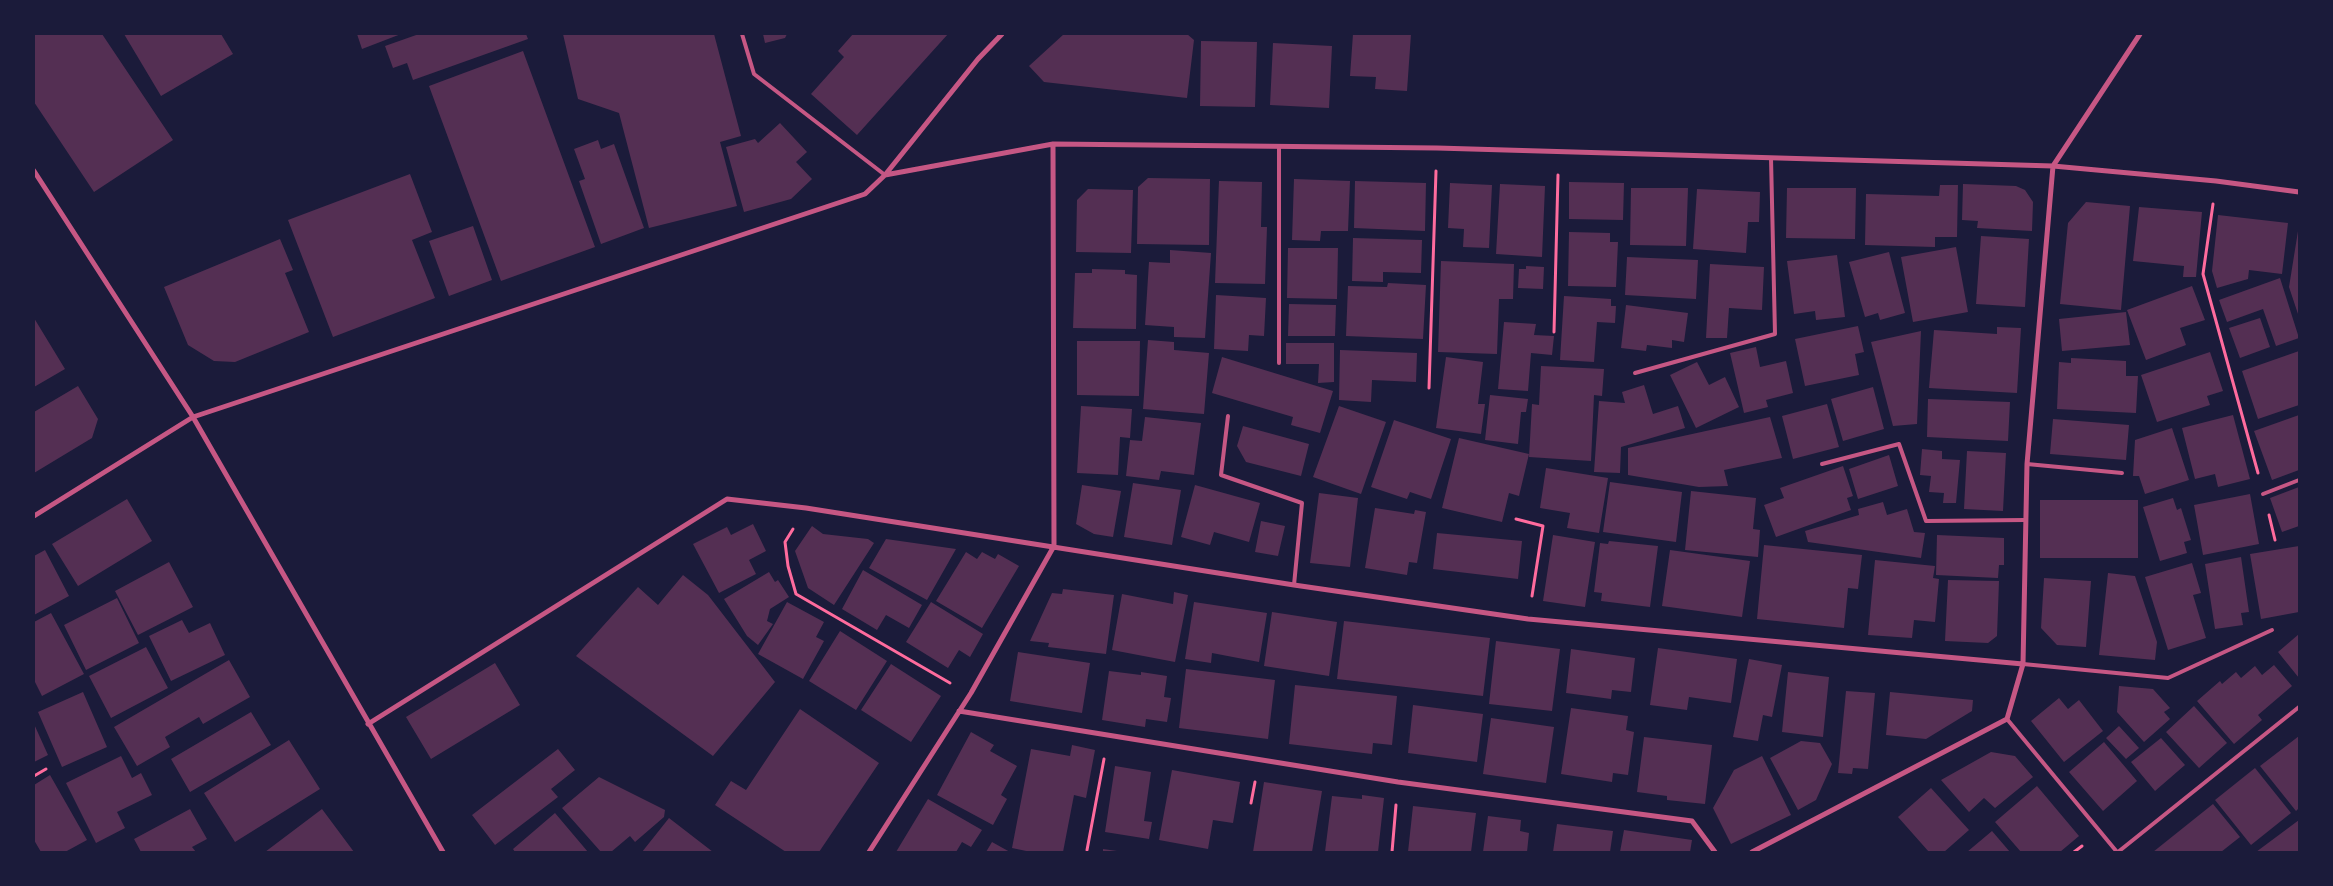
<!DOCTYPE html>
<style>
body{margin:0}
#map{position:relative;width:2333px;height:886px;overflow:hidden;background:#1b1b3a;font-family:Lora,serif}
canvas{display:block}
.frame{position:absolute;inset:0;border:35px solid #1b1b3a;pointer-events:none}
</style>
<div id="map">
<canvas width="2333" height="886"></canvas>
<div class="frame"></div>
</div>
<script>
const context = document.querySelector('canvas').getContext('2d');
context.lineJoin = 'round';
function fill(path, color) { context.fillStyle = color; context.fill(path, 'evenodd'); }
const shape = rows => new Path2D(rows.map(r => 'M' + r).join(''));
function trace(path, color, width, dash) { context.strokeStyle = color; context.lineWidth = width; context.lineCap = dash ? 'butt' : 'round'; context.setLineDash(dash || []); context.stroke(path); }
const building = shape([
 [34,34,102,34,173,140,94,192,34,102],
 [124,34,221,34,233,54,161,96],
 [357,34,401,34,362,49],
 [419,34,526,34,528,39,413,80,407,63,393,68,385,46],
 [563,34,714,34,741,136,720,142,737,206,649,228,619,113,578,99],
 [763,34,787,34,785,38,765,43],
 [853,34,948,34,857,135,811,94,844,57,838,51],
 [1064,34,1187,34,1194,40,1187,98,1044,82,1029,66],
 [1353,34,1411,34,1407,91,1375,89,1376,77,1350,76],
 [1201,41,1257,42,1255,107,1200,106],
 [1273,43,1332,46,1329,108,1270,105],
 [523,51,595,247,501,281,429,86],
 [780,123,807,152,796,162,812,179,791,199,744,212,726,147,755,139,758,143],
 [598,140,601,149,614,144,644,228,601,244,579,181,585,179,574,149],
 [410,174,432,232,412,240,435,298,333,337,288,220],
 [1148,178,1210,179,1209,245,1137,244,1138,187],
 [1294,179,1350,181,1348,231,1321,231,1320,241,1292,240],
 [1219,181,1262,182,1261,227,1267,227,1265,284,1215,283],
 [1355,181,1426,183,1425,231,1354,228],
 [1569,182,1624,183,1623,220,1569,219],
 [1450,183,1492,185,1489,248,1463,247,1464,229,1448,228],
 [1500,184,1545,186,1542,257,1496,254],
 [1963,184,2016,186,2025,190,2033,202,2032,231,1977,228,1978,221,1962,220],
 [1940,185,1958,185,1957,237,1935,237,1935,247,1865,245,1866,194,1939,196],
 [1631,188,1688,188,1686,246,1630,245],
 [1787,188,1856,188,1855,239,1786,238],
 [1088,189,1133,190,1131,253,1076,252,1077,200],
 [1697,189,1760,192,1759,222,1748,222,1746,253,1693,249],
 [2086,202,2130,206,2121,310,2060,304,2068,223],
 [2139,207,2202,212,2196,277,2183,277,2184,266,2133,261],
 [2218,215,2288,223,2282,274,2249,270,2248,279,2217,288,2212,271],
 [473,226,492,280,449,296,429,241],
 [2298,231,2299,232,2299,317,2289,287],
 [1569,232,1610,233,1610,242,1618,242,1616,287,1568,286],
 [1981,236,2029,239,2025,307,1976,304],
 [1353,238,1422,240,1421,273,1383,272,1383,282,1352,281],
 [280,239,293,270,285,273,309,332,235,362,214,361,188,345,164,287],
 [1956,247,1968,312,1913,322,1901,257],
 [1288,248,1338,248,1337,299,1287,298],
 [1170,250,1211,253,1205,338,1174,337,1174,327,1145,325,1149,262,1170,263],
 [1889,252,1905,313,1880,320,1878,313,1865,317,1849,262],
 [1837,255,1845,317,1816,320,1815,311,1794,314,1787,261],
 [1627,257,1698,260,1696,299,1625,295],
 [1441,261,1514,264,1513,299,1499,299,1497,354,1438,352],
 [1710,264,1764,267,1762,310,1729,308,1727,338,1706,338],
 [1526,266,1544,267,1543,289,1518,288,1519,269,1526,269],
 [1092,269,1125,270,1125,274,1137,275,1136,329,1073,328,1075,273,1092,273],
 [2280,278,2299,338,2276,346,2263,309,2227,322,2219,300],
 [1388,283,1426,285,1423,339,1346,336,1348,286,1387,287],
 [2192,286,2205,320,2180,328,2186,345,2146,360,2127,310],
 [1216,295,1266,298,1264,336,1249,335,1248,351,1214,349],
 [1564,296,1611,299,1611,306,1616,306,1615,323,1597,322,1594,362,1560,360],
 [1289,304,1336,305,1335,336,1288,336],
 [1626,305,1688,313,1684,342,1672,340,1672,348,1647,345,1646,351,1621,348],
 [2126,312,2130,345,2062,351,2059,319],
 [34,318,65,369,34,387],
 [2260,318,2270,347,2240,358,2229,328],
 [1504,322,1536,324,1534,335,1554,336,1552,355,1531,353,1528,391,1498,389],
 [1858,326,1864,352,1855,354,1859,375,1805,386,1795,339],
 [1997,327,2021,328,2017,393,1929,388,1934,330,1997,334],
 [1921,331,1917,424,1893,426,1871,342],
 [1148,340,1174,342,1174,350,1209,353,1204,414,1143,409],
 [1077,341,1140,341,1139,396,1077,395],
 [1286,343,1334,343,1334,382,1318,383,1319,364,1286,364],
 [1756,347,1760,367,1786,361,1793,393,1766,400,1768,407,1744,413,1730,353],
 [1340,350,1417,353,1416,382,1372,380,1371,402,1339,400],
 [2299,351,2299,405,2258,419,2242,371],
 [2210,352,2223,391,2207,396,2210,405,2157,422,2141,375],
 [1222,357,1333,391,1320,433,1291,425,1293,417,1212,393],
 [1446,357,1483,362,1478,404,1485,404,1481,434,1436,428],
 [2071,358,2126,361,2126,376,2138,376,2136,413,2057,409,2059,362,2071,363],
 [1697,362,1709,385,1725,377,1739,407,1696,428,1670,375],
 [1541,366,1604,369,1602,396,1594,395,1591,461,1529,457,1532,404,1539,405],
 [1644,385,1653,414,1678,406,1685,428,1621,447,1620,473,1594,472,1599,401,1625,403,1622,392],
 [78,386,98,419,92,438,34,473,34,412],
 [1873,387,1884,429,1843,441,1831,399],
 [1490,395,1528,399,1526,412,1521,412,1518,444,1485,440],
 [1928,399,2010,402,2008,441,1927,437],
 [1827,404,1839,447,1793,459,1782,416],
 [1081,406,1132,409,1130,438,1120,437,1118,475,1077,473],
 [1339,406,1386,422,1361,494,1313,477],
 [2233,415,2250,479,2218,487,2215,474,2195,479,2182,428],
 [2299,415,2299,470,2272,480,2254,431],
 [1145,417,1201,423,1194,475,1161,471,1159,480,1126,476,1130,440,1142,441],
 [1770,417,1782,458,1724,470,1728,486,1699,487,1628,475,1628,448],
 [2053,419,2129,425,2126,460,2050,454],
 [1394,420,1451,439,1431,499,1410,492,1407,499,1371,487],
 [1243,426,1309,444,1301,476,1246,462,1237,446],
 [2172,428,2189,480,2145,494,2139,476,2133,476,2135,440],
 [1459,438,1529,454,1519,496,1509,493,1502,522,1442,508],
 [1922,449,1942,451,1942,459,1960,460,1956,503,1943,503,1944,493,1929,492,1931,476,1920,475],
 [1967,451,2006,453,2003,511,1964,509],
 [1889,455,1898,486,1858,499,1849,469],
 [1843,466,1853,496,1847,498,1851,510,1776,537,1764,505,1784,498,1780,488],
 [1546,468,1608,478,1599,533,1567,528,1570,513,1540,508],
 [1610,482,1682,492,1676,542,1603,532],
 [1133,483,1181,490,1172,545,1124,537],
 [1082,485,1121,491,1113,537,1094,534,1076,524],
 [1195,485,1260,503,1249,542,1214,532,1210,545,1181,537],
 [2299,487,2299,526,2282,532,2270,498],
 [1691,491,1756,498,1753,529,1760,530,1758,557,1685,550],
 [1319,493,1358,498,1350,567,1310,563],
 [2250,494,2259,544,2203,555,2194,505],
 [2173,498,2177,510,2181,508,2191,540,2184,542,2187,553,2160,561,2143,507],
 [127,499,152,541,78,586,52,544],
 [2040,500,2138,500,2138,558,2040,558],
 [1883,502,1887,515,1907,509,1914,532,1925,533,1921,558,1808,542,1805,531,1859,515,1858,509],
 [1375,508,1414,514,1415,510,1426,512,1417,563,1409,562,1407,575,1365,568],
 [1261,521,1285,526,1278,556,1255,552],
 [753,524,766,551,749,560,756,574,719,593,693,544,727,527,731,535],
 [812,526,823,534,868,539,874,543,834,605,808,588,795,551],
 [1437,533,1522,541,1518,579,1433,569],
 [1553,535,1595,542,1585,607,1543,601],
 [1937,535,2004,538,2004,565,1999,565,1998,578,1936,575],
 [886,539,956,549,927,600,869,568],
 [1609,541,1658,546,1650,607,1601,601,1602,593,1594,592,1600,543,1608,544],
 [1764,545,1862,555,1858,589,1848,588,1844,628,1757,619],
 [2299,546,2299,612,2261,619,2250,554],
 [45,550,69,596,34,615,34,556],
 [1670,550,1750,561,1742,617,1662,606],
 [966,552,977,559,982,552,995,559,998,554,1019,566,982,628,936,601],
 [2241,557,2249,612,2241,613,2243,625,2215,629,2205,564],
 [1875,560,1935,566,1933,578,1939,579,1935,622,1914,620,1912,638,1868,635],
 [169,562,193,607,138,635,115,591],
 [2192,563,2201,593,2193,595,2206,638,2168,650,2145,577],
 [863,570,922,605,909,628,886,615,877,630,842,609],
 [769,572,775,582,778,580,789,597,770,609,767,621,773,624,758,645,747,636,724,599],
 [2108,573,2135,576,2157,642,2155,660,2099,655],
 [683,575,708,595,775,682,713,756,576,656,638,587,658,605],
 [2044,578,2091,581,2086,647,2057,645,2041,628],
 [1948,580,1999,581,1997,636,1988,643,1945,641],
 [1063,589,1114,595,1106,654,1048,647,1049,643,1030,641,1052,593,1062,594],
 [1174,592,1188,595,1175,662,1112,650,1122,594,1173,604],
 [117,598,139,643,86,670,64,625],
 [787,602,824,622,816,637,824,641,803,679,758,654],
 [931,602,983,634,970,657,959,650,948,668,906,642],
 [1194,602,1267,613,1259,662,1212,653,1211,663,1185,659],
 [1272,612,1337,622,1329,676,1264,666],
 [51,613,84,674,42,696,34,680,34,622],
 [182,620,189,633,210,623,225,655,171,681,149,636],
 [1344,621,1490,638,1483,696,1337,679],
 [840,631,887,661,856,710,809,681],
 [2299,634,2299,678,2278,652],
 [1496,641,1560,649,1552,711,1489,704],
 [146,647,168,688,111,718,89,676],
 [1658,648,1737,659,1731,703,1689,697,1687,710,1650,705],
 [1571,649,1635,658,1631,692,1612,690,1611,699,1566,693],
 [1018,652,1090,663,1082,713,1010,701],
 [1749,659,1782,665,1772,717,1763,715,1758,741,1733,737],
 [229,660,250,697,203,724,199,717,165,737,170,747,137,766,114,727],
 [495,663,520,705,431,759,406,717],
 [891,664,941,696,911,742,861,710],
 [2274,665,2292,686,2258,715,2262,720,2234,744,2197,701,2220,681,2222,684,2236,672,2241,678,2255,666,2262,675],
 [1186,669,1275,680,1268,739,1179,728],
 [1109,671,1141,675,1141,672,1167,676,1164,697,1171,698,1167,722,1146,719,1145,727,1102,720],
 [1788,672,1829,677,1823,737,1782,732],
 [1295,685,1397,696,1392,745,1373,743,1372,754,1289,744],
 [2119,686,2153,689,2170,708,2164,712,2170,719,2144,742,2117,712],
 [1846,691,1875,693,1868,769,1853,768,1852,774,1838,773],
 [83,692,107,747,62,767,38,712],
 [1890,692,1973,700,1972,711,1926,739,1886,735],
 [2059,698,2068,709,2079,700,2103,731,2064,762,2031,721],
 [1413,705,1483,714,1477,762,1408,753],
 [2194,706,2227,743,2199,768,2166,732],
 [1571,708,1628,716,1626,730,1634,732,1628,775,1613,773,1612,782,1561,774],
 [800,709,879,763,819,852,786,852,715,805,731,781,746,790],
 [251,712,271,745,190,792,171,759],
 [1491,718,1554,727,1546,783,1483,774],
 [34,724,48,755,34,762],
 [2119,726,2139,748,2126,759,2106,738],
 [971,732,994,745,990,751,1017,766,1001,795,1007,799,993,825,937,795],
 [2299,736,2299,808,2296,811,2260,766],
 [1644,737,1712,745,1705,804,1667,800,1667,796,1637,792],
 [2161,738,2185,765,2155,791,2131,762],
 [289,740,320,789,235,842,204,793],
 [1801,741,1820,743,1832,764,1816,800,1798,810,1770,758],
 [2104,742,2137,781,2103,811,2069,772],
 [1072,745,1095,750,1086,798,1074,795,1063,852,1031,852,1012,848,1031,749,1070,756],
 [558,749,575,770,551,789,558,797,495,845,472,815],
 [1991,752,2015,756,2033,777,1995,808,1984,798,1969,812,1941,780],
 [121,756,132,778,141,773,152,795,117,812,125,828,96,843,66,783],
 [1762,756,1791,815,1731,844,1713,808,1734,770],
 [1115,766,1151,772,1144,821,1152,822,1149,839,1105,832],
 [2255,768,2291,813,2251,845,2215,800],
 [1172,770,1240,782,1233,823,1213,820,1208,849,1159,840],
 [50,775,87,840,65,852,41,852,34,840,34,785],
 [599,777,665,810,664,817,635,842,630,836,611,852,601,852,562,808],
 [1264,782,1322,791,1312,852,1253,852],
 [2037,786,2079,836,2060,852,2021,852,1995,822],
 [1931,788,1969,830,1944,852,1929,852,1898,817],
 [1362,795,1384,798,1378,852,1325,852,1332,796,1362,799],
 [928,799,982,830,971,847,962,842,956,852,896,852],
 [2213,804,2240,837,2221,852,2153,852],
 [1413,806,1476,813,1471,852,1408,852],
 [190,809,207,839,192,847,196,852,141,852,134,839],
 [322,809,354,852,265,852],
 [555,813,588,852,515,852,513,849],
 [1488,816,1521,820,1520,831,1529,833,1527,852,1483,852],
 [669,818,713,852,642,852],
 [2299,820,2299,852,2256,852],
 [1557,824,1613,831,1610,852,1553,852],
 [1624,830,1692,840,1690,852,1620,852],
 [1992,831,2010,852,1967,852],
 [992,842,1010,852,986,852],
 [1103,849,1117,851,1117,852,1103,852]
]);
const path = shape([
 [2213,204,2203,274,2258,473],
 [1554,332,1558,175],
 [1429,388,1436,171],
 [2269,515,2275,540],
 [1516,519,1543,526,1532,596],
 [793,529,785,542,788,566,796,594,950,683],
 [34,776,46,769],
 [1251,803,1255,782],
 [1087,850,1104,759],
 [1392,852,1396,805],
 [2074,852,2082,846]
]);
const service = shape([
 [742,34,754,74,885,175],
 [1279,363,1279,147],
 [1635,373,1775,334,1771,158],
 [1228,416,1221,475,1302,503,1294,585],
 [1822,464,1899,444,1926,521,2025,520],
 [2027,464,2122,473],
 [2263,494,2299,480],
 [2023,664,2168,678,2272,630],
 [2007,719,2117,852],
 [2118,852,2299,707]
]);
const minor = shape([
 [34,171,193,417,443,852],
 [885,175,978,59,1002,34],
 [34,516,193,417,865,194,885,175,1053,144,1437,148,2053,166,2216,181,2299,192],
 [959,711,1398,782,1692,821,1715,852],
 [368,724,727,499,806,508,1294,585,1528,619,2023,664],
 [869,852,971,693,1054,546,1053,144],
 [1752,852,2007,719,2023,664,2027,464,2053,166,2140,34]
]);
fill(building, '#542f53');
trace(path, '#ff6b9d', 3);
trace(service, '#c65784', 4);
trace(minor, '#c65784', 5);
</script>
